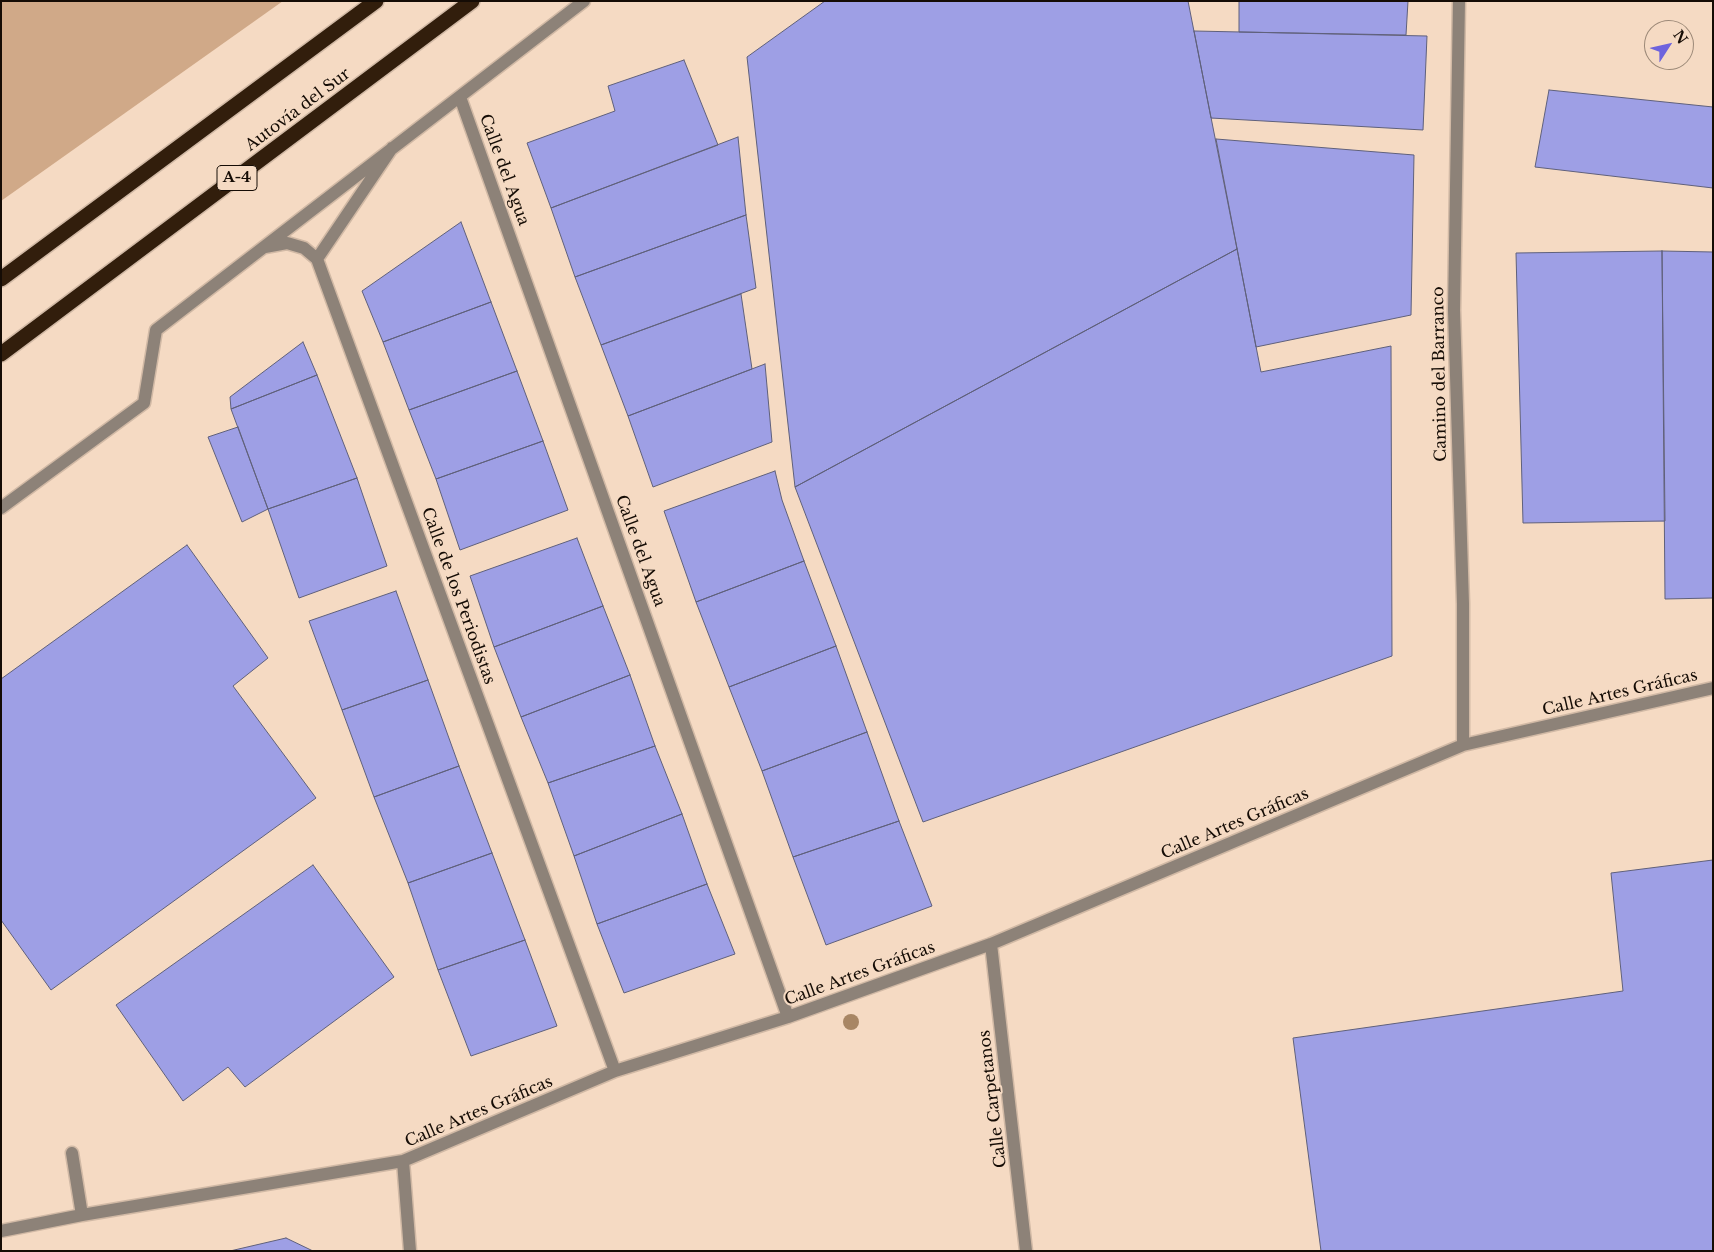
<!DOCTYPE html>
<meta charset="utf-8">
<style>
body{margin:0}
#map{position:relative;width:1714px;height:1252px;overflow:hidden;background:#f5dac3;font-family:"Libre Baskerville",serif}
canvas{display:block}
.frame{position:absolute;inset:0;border:2px solid #150c05;pointer-events:none}
.north{position:absolute;left:1644px;top:20px;width:50px;height:50px;box-sizing:border-box;background:#f5dac3;border:1px solid #9b8877;border-radius:50%;rotate:55deg;font-size:14px;font-weight:700;line-height:20px;text-align:center;color:#150c05}
.north::after{content:'';display:block;margin:auto;width:18px;height:22px;background:#6e63dd;clip-path:polygon(50% 0,100% 100%,50% 72%,0 100%)}
</style>
<div id="map">
<canvas width="1714" height="1252"></canvas>
<div class="frame"></div>
<div class="north">N</div>
</div>
<script>
const context = document.querySelector('canvas').getContext('2d');
context.lineJoin = 'round';
function fill(path, color) { context.fillStyle = color; context.fill(path, 'evenodd'); }
const shape = rows => new Path2D(rows.map(r => 'M' + r).join(''));
function trace(path, color, width, dash) { context.strokeStyle = color; context.lineWidth = width; context.lineCap = dash ? 'butt' : 'round'; context.setLineDash(dash || []); context.stroke(path); }
function label(font, color, halo, rows, align = 'center') {
  context.font = font + ' "Libre Baskerville",serif'; context.lineWidth = 4; context.setLineDash([]); context.textBaseline = 'middle'; context.strokeStyle = halo; context.fillStyle = color; for (const [text, x, y, turn = 0] of rows) {
    context.save(); context.translate(x, y); context.rotate((+turn || 0) * Math.PI / 180); context.textAlign = isNaN(turn) ? turn : align; if (halo) context.strokeText(text, 0, 0); context.fillText(text, 0, 0); context.restore();
  }
}
const green = shape([
 [1,1,283,1,1,201]
]);
const building = shape([
 [825,1,1188,1,1237,249,795,487,747,57,825,1],
 [1239,1,1408,1,1406,35,1239,32,1239,1],
 [1194,31,1427,36,1423,130,1211,118,1194,31],
 [684,60,718,145,551,208,527,143,615,111,608,86,684,60],
 [1549,90,1713,107,1713,188,1535,167,1549,90],
 [738,137,746,215,575,277,551,208,738,137],
 [1216,139,1414,155,1411,315,1256,347,1216,139],
 [746,215,756,288,601,345,575,277,746,215],
 [461,222,491,302,383,342,362,291,461,222],
 [1237,249,1261,372,1391,346,1392,656,923,822,795,487,1237,249],
 [1662,251,1713,252,1713,598,1665,599,1662,251],
 [1662,251,1665,521,1523,523,1516,253,1662,251],
 [741,294,752,369,628,416,601,345,741,294],
 [491,302,517,371,409,410,383,342,491,302],
 [303,342,317,375,231,409,230,397,303,342],
 [765,364,772,442,653,487,628,416,765,364],
 [517,371,543,441,436,479,409,410,517,371],
 [317,375,357,478,268,509,231,409,317,375],
 [238,427,268,509,242,522,208,437,238,427],
 [543,441,568,510,460,550,436,479,543,441],
 [775,471,782,500,804,561,696,602,664,511,775,471],
 [357,478,387,566,299,598,268,509,357,478],
 [577,538,603,606,494,647,470,576,577,538],
 [187,545,268,658,233,686,316,798,51,990,1,920,1,679,187,545],
 [804,561,836,646,729,687,696,602,804,561],
 [396,591,428,680,342,710,309,621,396,591],
 [603,606,630,675,521,717,494,647,603,606],
 [836,646,867,732,762,771,729,687,836,646],
 [630,675,655,746,548,783,521,717,630,675],
 [428,680,459,766,374,797,342,710,428,680],
 [867,732,899,821,793,857,762,771,867,732],
 [655,746,682,814,574,856,548,783,655,746],
 [459,766,492,853,408,883,374,797,459,766],
 [682,814,707,884,597,924,574,856,682,814],
 [899,821,932,906,826,945,793,857,899,821],
 [492,853,525,940,438,970,408,883,492,853],
 [1713,860,1713,1251,1321,1251,1293,1038,1623,991,1611,873,1713,860],
 [313,865,394,977,245,1087,228,1067,183,1101,116,1005,313,865],
 [707,884,735,954,624,993,597,924,707,884],
 [525,940,557,1026,471,1056,438,970,525,940],
 [286,1238,313,1251,230,1251,286,1238]
]);
const minor = shape([
 [1459,1,1454,310,1463,604,1463,745],
 [460,97,788,1017],
 [392,148,317,259,615,1071],
 [265,247,287,243,304,248,317,259],
 [1,508,144,403,156,330,584,1],
 [991,944,1026,1251],
 [72,1153,82,1215],
 [403,1161,410,1251],
 [1,1231,82,1215,403,1161,615,1071,788,1017,991,944,1463,745,1713,688]
]);
const highway = shape([
 [1,279,376,1],
 [1,354,472,1]
]);
const trees = [
 [851,1022]
];
const shields = [
 [237,178,40]
];
const shieldNames = [
 ["A-4",237,178]
];
const streetNames = [
 ["Autovía del Sur",298,110,-37],
 ["Calle del Agua",504,170,70],
 ["Camino del Barranco",1440,374,-91],
 ["Calle del Agua",640,551,70],
 ["Calle de los Periodistas",458,596,70],
 ["Calle Artes Gráficas",1620,693,-13],
 ["Calle Artes Gráficas",1235,824,-23],
 ["Calle Artes Gráficas",860,974,-20],
 ["Calle Carpetanos",993,1099,-97],
 ["Calle Artes Gráficas",479,1112,-23]
];
fill(green, '#d0a988');
fill(building, '#9e9fe5');
trace(building, '#5f607b', 1);
trace(minor, '#d1b9a5', 15);
trace(highway, '#d1b9a5', 18);
trace(minor, '#8d8278', 12);
trace(highway, '#321e0c', 15);
context.fillStyle = '#a88664';
for (const [x, y] of trees) { context.beginPath(); context.arc(x, y, 8, 0, 2 * Math.PI); context.fill(); }
for (const [x, y, w] of shields) { const box = new Path2D(); box.roundRect(x - w / 2, y - 12.5, w, 25, 4); context.fillStyle = '#f5dac3'; context.fill(box); trace(box, '#150c05', 1); }
label('bold 15px', '#150c05', null, shieldNames);
label('16px', '#150c05', '#f5dac3', streetNames);
</script>
